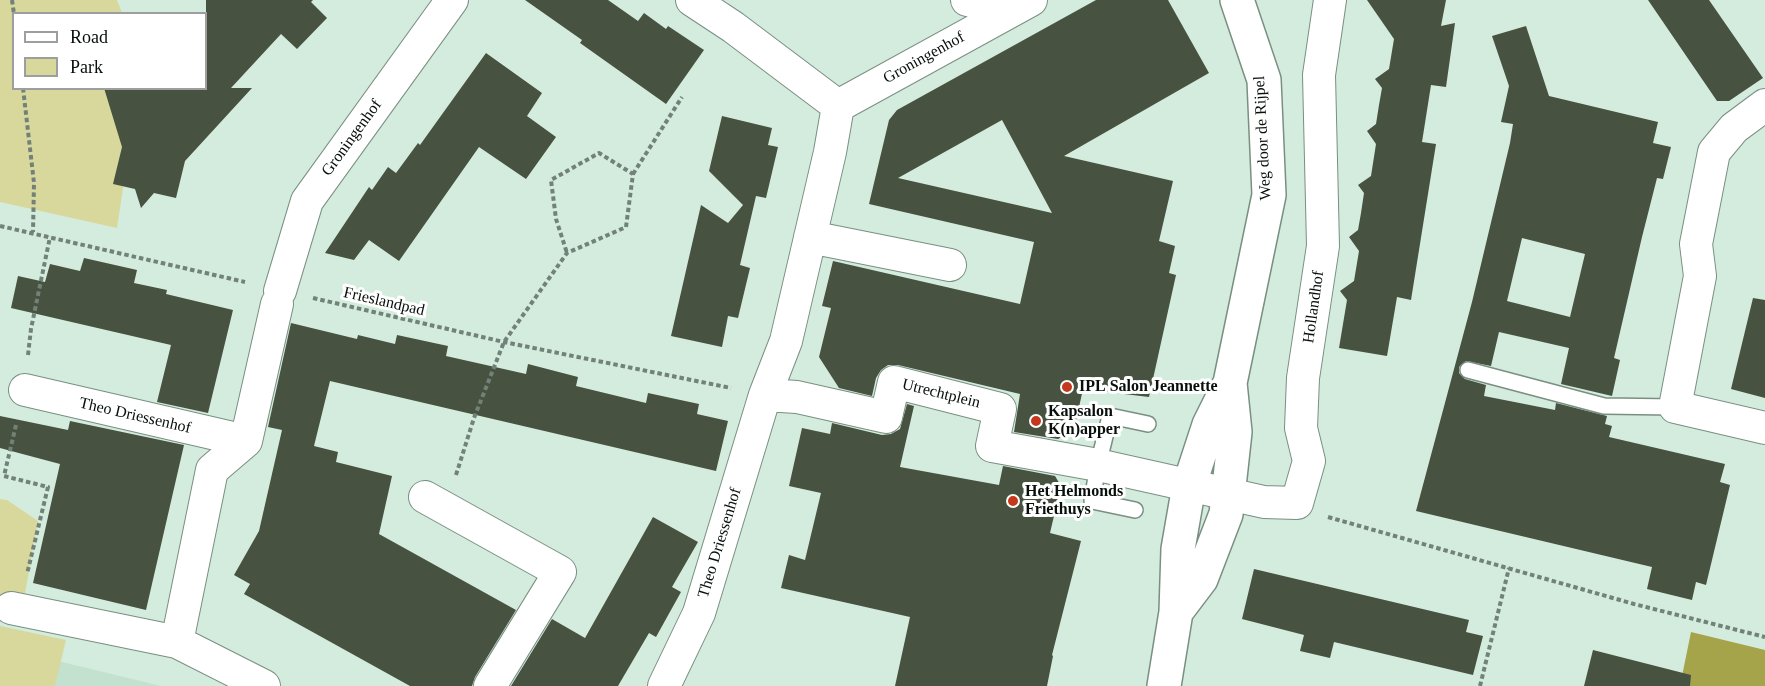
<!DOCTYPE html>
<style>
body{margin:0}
#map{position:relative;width:1765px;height:686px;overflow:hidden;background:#d4ecdd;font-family:Georgia,serif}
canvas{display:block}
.legend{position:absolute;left:12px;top:12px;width:195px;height:78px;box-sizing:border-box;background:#fff;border:2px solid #9c9f9d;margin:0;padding:8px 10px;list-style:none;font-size:18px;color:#070f0a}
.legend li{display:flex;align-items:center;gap:12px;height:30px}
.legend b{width:30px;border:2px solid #9c9f9d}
</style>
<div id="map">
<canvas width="1765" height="686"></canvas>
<ul class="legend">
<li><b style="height:8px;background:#fff"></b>Road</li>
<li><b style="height:16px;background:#d8d89d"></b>Park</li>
</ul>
</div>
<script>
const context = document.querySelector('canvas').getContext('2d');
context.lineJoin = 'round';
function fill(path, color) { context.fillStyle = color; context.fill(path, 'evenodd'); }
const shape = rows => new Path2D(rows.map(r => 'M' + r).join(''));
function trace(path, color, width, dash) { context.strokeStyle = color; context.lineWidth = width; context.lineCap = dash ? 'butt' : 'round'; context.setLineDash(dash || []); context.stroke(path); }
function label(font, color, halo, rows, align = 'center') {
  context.font = font + ' Georgia,serif'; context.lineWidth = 6; context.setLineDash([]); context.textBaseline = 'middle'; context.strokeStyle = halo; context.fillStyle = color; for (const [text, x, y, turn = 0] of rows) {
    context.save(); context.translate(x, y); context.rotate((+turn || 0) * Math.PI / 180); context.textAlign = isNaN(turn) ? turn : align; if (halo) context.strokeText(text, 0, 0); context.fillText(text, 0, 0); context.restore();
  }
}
const built = shape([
 [50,659,161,686,42,686]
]);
const green = shape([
 [0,0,117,0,122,13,14,14,14,88,121,89,134,115,117,228,0,202],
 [0,499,7,500,38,521,24,599,0,594],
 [0,626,66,640,55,686,0,686]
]);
const forest = shape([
 [1691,632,1765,650,1765,686,1680,686]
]);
const building = shape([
 [206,0,313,0,311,2,327,18,297,49,281,34,231,88,252,88,185,161,176,198,154,193,141,208,135,189,113,184,122,147,104,88,206,88],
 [525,0,608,0,638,21,644,13,666,29,668,26,704,50,666,104,580,43,582,40],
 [1096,0,1168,0,1209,73,1064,156,1173,181,1159,241,1175,246,1169,273,1176,275,1149,397,1083,389,1074,430,1058,439,1014,432,1020,394,898,365,888,365,881,370,876,378,872,396,839,388,819,357,831,308,822,306,833,261,1020,304,1034,242,869,204,889,120,897,110],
 [1002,120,1052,213,898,178],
 [1367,0,1446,0,1441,26,1455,23,1446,87,1431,85,1422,142,1436,144,1411,300,1397,297,1387,356,1339,348,1347,300,1340,291,1354,281,1359,251,1349,237,1358,230,1361,213,1364,193,1358,185,1371,176,1376,144,1367,131,1376,124,1379,105,1382,88,1375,79,1389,69,1394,39],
 [1648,0,1709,0,1763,78,1729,101,1717,101],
 [1526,26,1549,96,1658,122,1653,143,1671,147,1663,179,1657,178,1642,237,1614,358,1620,360,1612,396,1561,384,1569,348,1499,332,1491,366,1466,361,1459,367,1459,373,1465,379,1486,385,1484,396,1555,410,1556,403,1607,416,1605,424,1612,426,1609,437,1725,464,1720,482,1730,485,1706,585,1696,582,1692,600,1647,589,1652,567,1416,511,1472,302,1510,143,1513,124,1501,122,1509,86,1492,36],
 [1522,238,1585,254,1570,317,1507,301],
 [486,53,542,93,527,116,556,137,526,179,479,147,399,261,369,240,354,260,325,253,369,187,372,190,388,167,396,173,418,143,420,145],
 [722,116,772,128,768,145,778,147,766,198,756,196,740,265,750,268,738,318,728,316,722,347,671,336,701,205,728,223,743,205,709,171],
 [84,258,137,270,134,283,167,290,166,294,233,310,208,413,157,402,171,345,11,308,18,276,45,282,50,264,80,271],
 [1753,298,1765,300,1765,398,1731,389],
 [291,323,357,339,358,335,395,344,397,335,448,346,446,356,526,374,528,364,578,377,576,386,646,403,648,393,699,404,697,414,728,421,716,471,330,381,314,446,338,452,336,462,392,476,379,534,516,610,475,677,472,686,410,686,244,594,250,584,234,575,259,531,282,430,268,427],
 [907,404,914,406,900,467,999,485,1003,466,1055,476,1061,486,1050,533,1081,541,1052,655,1053,656,1047,686,895,686,910,617,781,588,789,555,805,560,821,493,789,486,802,428,830,434,832,423,882,435,891,434,900,429],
 [0,416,68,430,70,421,184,445,146,610,33,583,60,464,0,448],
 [653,517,698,542,672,587,681,592,656,637,649,633,618,686,511,686,552,619,585,638],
 [1254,569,1469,620,1466,632,1483,636,1473,675,1334,642,1330,658,1300,651,1304,635,1242,619],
 [1593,650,1691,675,1690,686,1584,686]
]);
const path = shape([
 [12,0,14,14],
 [23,88,34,183,33,232],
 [633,174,682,97],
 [0,226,245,282],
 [313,298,504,342,731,388],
 [28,355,31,329,50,237],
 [16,425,4,476,48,487,27,574],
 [456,475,474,418,504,342,567,253,626,227,633,174,599,153,551,180,556,219,567,253],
 [1328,517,1634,604,1765,637],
 [1480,686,1509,568]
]);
const lane = shape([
 [1468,370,1604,406,1675,407],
 [1135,510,1092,501,1098,465,1110,416,1148,424]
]);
const street = shape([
 [692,0,733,27,838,106],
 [967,0,1011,10],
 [1765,105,1734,128,1714,152,1696,244,1700,276,1675,407,1765,428],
 [810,237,950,265],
 [280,291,307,201,452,0],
 [25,390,246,441,212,470,177,642],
 [765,395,797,397,886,417,894,382,1000,409,992,446,1098,465,1264,502,1297,503,1309,461,1301,428,1303,378,1323,246,1319,75,1330,0],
 [246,441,277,304],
 [425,497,560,572,490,686],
 [11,608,177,642,264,686],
 [664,686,699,613,765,395,786,341,830,152,838,106,1031,0]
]);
const secondary = shape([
 [1176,612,1201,579,1226,514,1235,432,1230,383],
 [1164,686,1176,612,1178,549,1189,486,1209,425,1230,383,1269,195,1264,80,1237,0]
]);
const markers = [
 [1067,387,6,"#c4391d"],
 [1036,421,6,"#c4391d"],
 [1013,501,6,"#c4391d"]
];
const streetNames = [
 ["Groningenhof",924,58,-29],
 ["Groningenhof",352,138,-54],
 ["Weg door de Rijpel",1263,138,-93],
 ["Frieslandpad",384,302,13],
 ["Hollandhof",1314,307,-82],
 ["Utrechtplein",941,394,14],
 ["Theo Driessenhof",135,416,13],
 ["Theo Driessenhof",720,543,-73]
];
const poiNames = [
 ["IPL Salon Jeannette",1079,387],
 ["Kapsalon",1048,412],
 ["K(n)apper",1048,430],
 ["Het Helmonds",1025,492],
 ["Friethuys",1025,510]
];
fill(built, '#c2e1ce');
fill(green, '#d8d89d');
fill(forest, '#a5a44b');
fill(building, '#475240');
trace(lane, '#798f82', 18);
trace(street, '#798f82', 34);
trace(secondary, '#798f82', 36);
trace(path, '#728278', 4, [4.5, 3]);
trace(lane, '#fff', 15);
trace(street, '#fff', 32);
trace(secondary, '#fff', 33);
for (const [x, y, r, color] of markers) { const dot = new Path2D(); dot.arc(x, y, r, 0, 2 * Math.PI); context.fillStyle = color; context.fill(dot); trace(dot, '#fff', 2); }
label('16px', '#070f0a', '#fff', streetNames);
label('bold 16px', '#070f0a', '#fff', poiNames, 'left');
</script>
